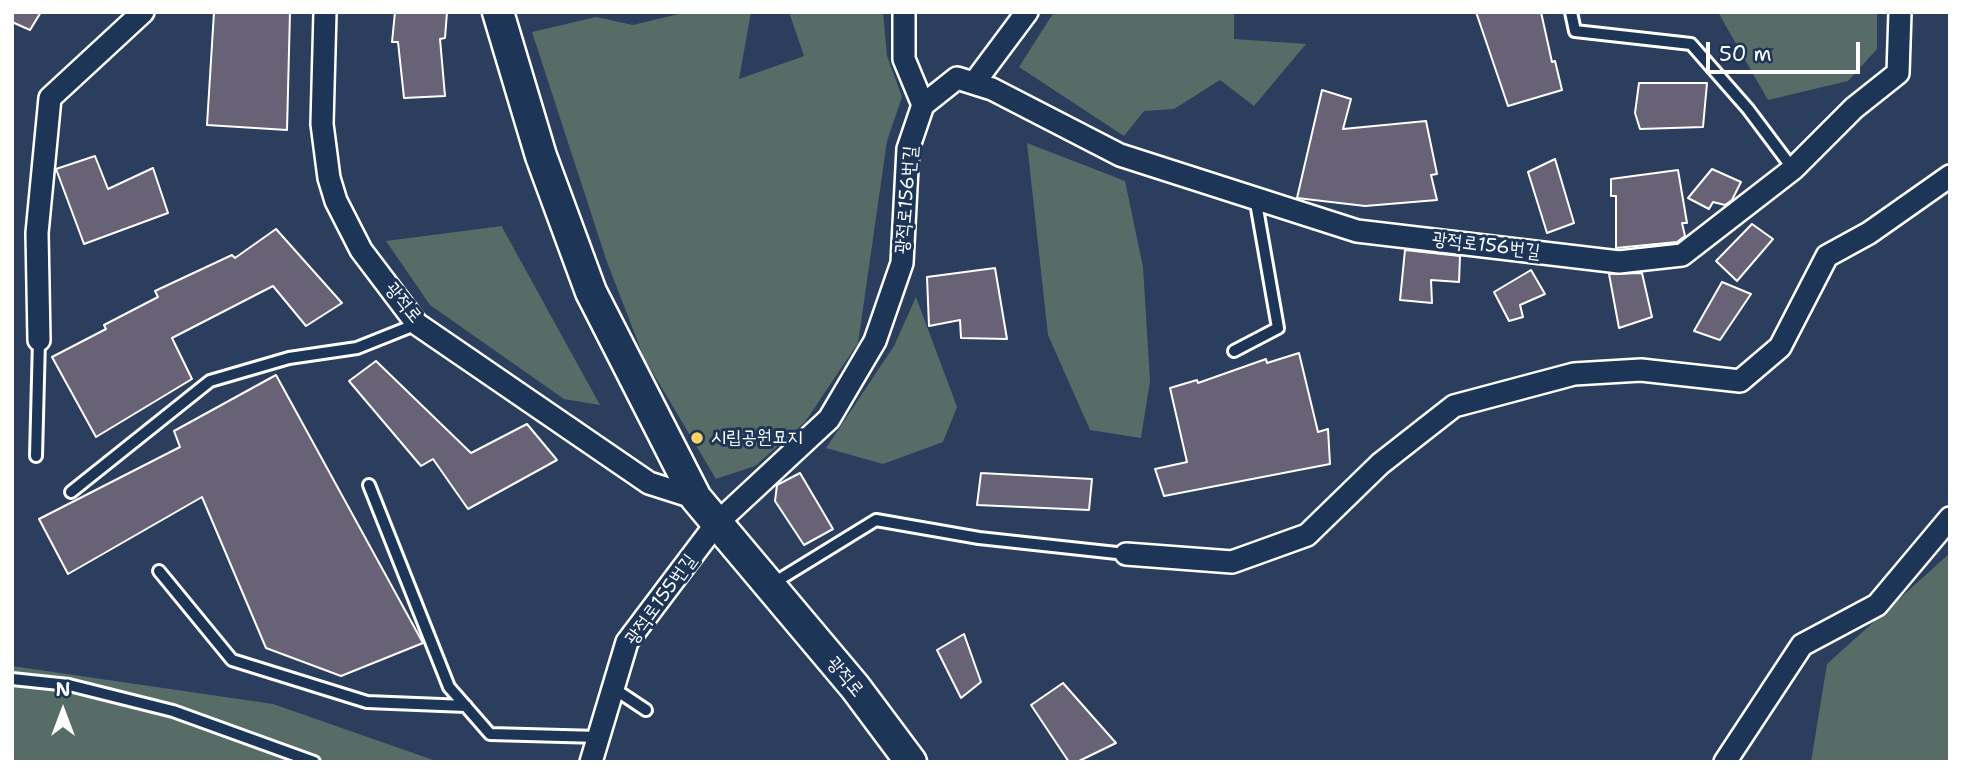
<!DOCTYPE html>
<meta charset="utf-8">
<style>
body{margin:0}
#map{position:relative;width:1962px;height:774px;overflow:hidden;background:#2c3e5d;font-family:"Shantell Sans",sans-serif}
canvas{display:block}
.frame{position:absolute;inset:0;border:14px solid #fff;pointer-events:none}
.north{position:absolute;left:28px;top:676px;width:70px;height:70px;-webkit-text-stroke:5px #1d3557;paint-order:stroke;rotate:0deg;font-size:19px;font-weight:700;line-height:28px;text-align:center;color:#fff}
.north::after{content:'';display:block;margin:auto;width:24px;height:32px;background:#fff;clip-path:polygon(50% 0,100% 100%,50% 72%,0 100%)}
.scale{position:absolute;left:1706px;top:42px;width:154px;height:32px;box-sizing:border-box;border:4px solid #fff;border-top:0;padding-left:9px;font-size:21px;line-height:24px;white-space:nowrap;color:#fff;-webkit-text-stroke:5px #1d3557;paint-order:stroke}
</style>
<div id="map">
<canvas width="1962" height="774"></canvas>
<div class="frame"></div>
<div class="north">N</div>
<div class="scale">50 m</div>
</div>
<script>
const context = document.querySelector('canvas').getContext('2d');
context.lineJoin = 'round';
function fill(path, color) { context.fillStyle = color; context.fill(path, 'evenodd'); }
const shape = rows => new Path2D(rows.map(r => 'M' + r).join(''));
function trace(path, color, width, dash) { context.strokeStyle = color; context.lineWidth = width; context.lineCap = dash ? 'butt' : 'round'; context.setLineDash(dash || []); context.stroke(path); }
function label(font, color, halo, rows, align = 'center') {
  context.font = font + ' "Shantell Sans","Poor Story",sans-serif'; context.lineWidth = 6; context.setLineDash([]); context.textBaseline = 'middle'; context.strokeStyle = halo; context.fillStyle = color; for (const [text, x, y, turn = 0] of rows) {
    context.save(); context.translate(x, y); context.rotate((+turn || 0) * Math.PI / 180); context.textAlign = isNaN(turn) ? turn : align; if (halo) context.strokeText(text, 0, 0); context.fillText(text, 0, 0); context.restore();
  }
}
const green = shape([
 [687,12,751,12,739,79,804,56,789,12,883,12,887,56,902,97,887,141,858,343,805,422,755,466,716,479,644,358,606,259,532,32,596,17,633,25],
 [1054,12,1234,12,1234,39,1306,44,1254,106,1220,80,1174,109,1144,111,1124,136,1019,67],
 [1718,12,1877,12,1877,49,1848,81,1768,100],
 [1027,143,1125,181,1143,267,1150,381,1141,438,1090,430,1048,335],
 [502,226,502,227,600,405,564,399,430,305,386,241],
 [916,297,957,407,943,442,883,464,826,448,894,346],
 [1950,553,1950,762,1811,762,1827,664],
 [12,666,273,704,439,762,12,762]
]);
const building = shape([
 [12,12,41,12,30,30,12,22,12,12],
 [214,12,290,12,287,130,207,125,214,12],
 [395,12,447,12,445,38,440,39,445,96,404,98,398,42,392,42,395,12],
 [1476,12,1541,12,1552,62,1555,61,1562,90,1508,106,1476,12],
 [1639,83,1707,83,1703,127,1640,129,1635,113,1639,83],
 [1322,90,1351,99,1343,129,1426,121,1437,174,1431,175,1437,200,1365,206,1297,198,1322,90],
 [95,156,108,189,153,168,168,213,84,244,56,169,95,156],
 [1555,159,1574,223,1547,233,1528,172,1555,159],
 [1712,169,1741,182,1732,200,1725,205,1713,202,1709,209,1688,198,1712,169],
 [1678,170,1687,223,1682,223,1685,236,1677,242,1616,248,1616,196,1611,196,1611,179,1678,170],
 [1752,224,1773,239,1737,281,1716,261,1752,224],
 [276,229,342,303,306,326,273,286,172,338,192,379,96,437,52,357,106,329,104,325,158,297,155,291,232,255,235,258,276,229],
 [1405,250,1460,256,1459,282,1431,280,1432,303,1400,300,1405,250],
 [995,268,1007,339,961,338,960,320,929,326,927,277,995,268],
 [1531,270,1545,294,1520,305,1523,317,1509,321,1494,292,1531,270],
 [1642,273,1652,317,1619,328,1609,274,1642,273],
 [1722,282,1751,294,1720,340,1694,331,1722,282],
 [1299,353,1318,432,1328,429,1330,464,1164,496,1155,469,1187,462,1170,388,1197,380,1198,383,1266,359,1267,363,1299,353],
 [376,361,471,453,527,424,557,460,468,509,433,459,421,466,349,381,376,361],
 [276,375,423,643,341,676,266,648,202,497,68,574,39,519,180,447,174,431,276,375],
 [800,473,833,529,804,545,775,501,777,485,800,473],
 [981,473,1092,479,1089,510,977,505,981,473],
 [964,634,981,682,961,698,937,650,964,634],
 [1063,683,1116,743,1077,762,1069,762,1031,705,1063,683]
]);
const service = shape([
 [1571,12,1575,31,1691,44,1748,109,1793,169],
 [1234,351,1278,328,1255,197],
 [36,456,39,340],
 [369,485,449,687,490,734,599,737],
 [71,492,210,381,289,358,357,348,417,324],
 [159,571,232,660,367,702,466,706],
 [772,584,876,520,979,538,1126,554],
 [12,679,69,685,173,711,314,762],
 [613,688,646,710]
]);
const minor = shape([
 [325,12,322,124,329,178,336,201,361,250,417,324,649,483,696,498],
 [904,12,904,59,923,105],
 [974,83,1027,12],
 [39,340,37,233,50,98,143,12],
 [1126,554,1232,562,1307,535,1380,464,1454,406,1574,374,1641,370,1740,381,1780,347,1827,256,1869,233,1950,176],
 [591,762,627,642,716,524,829,419,875,341,902,263,908,149,923,105,957,78,992,89,1120,155,1357,231,1619,262,1682,255,1793,169,1854,108,1898,73,1900,12],
 [1725,762,1802,645,1877,605,1950,518]
]);
const secondary = shape([
 [498,12,541,156,591,292,696,498,855,687,911,762]
]);
const markers = [
 [697,438,7,"#ffd166"]
];
const streetNames = [
 ["광적로156번길",907,200,-85],
 ["광적로156번길",1486,246,7],
 ["광적로",403,303,51],
 ["광적로155번길",661,600,-54],
 ["광적로",845,677,50]
];
const poiNames = [
 ["시립공원묘지",711,438]
];
fill(green, '#576c67');
fill(building, '#676275');
trace(building, '#fff', 2);
trace(service, '#fff', 16);
trace(minor, '#fff', 26);
trace(secondary, '#fff', 35);
trace(service, '#1d3557', 10);
trace(minor, '#1d3557', 21);
trace(secondary, '#1d3557', 30);
for (const [x, y, r, color] of markers) { const dot = new Path2D(); dot.arc(x, y, r, 0, 2 * Math.PI); context.fillStyle = color; context.fill(dot); trace(dot, '#1d3557', 2.5); }
label('19px', '#fff', '#1d3557', streetNames);
label('19px', '#fff', '#1d3557', poiNames, 'left');
</script>
